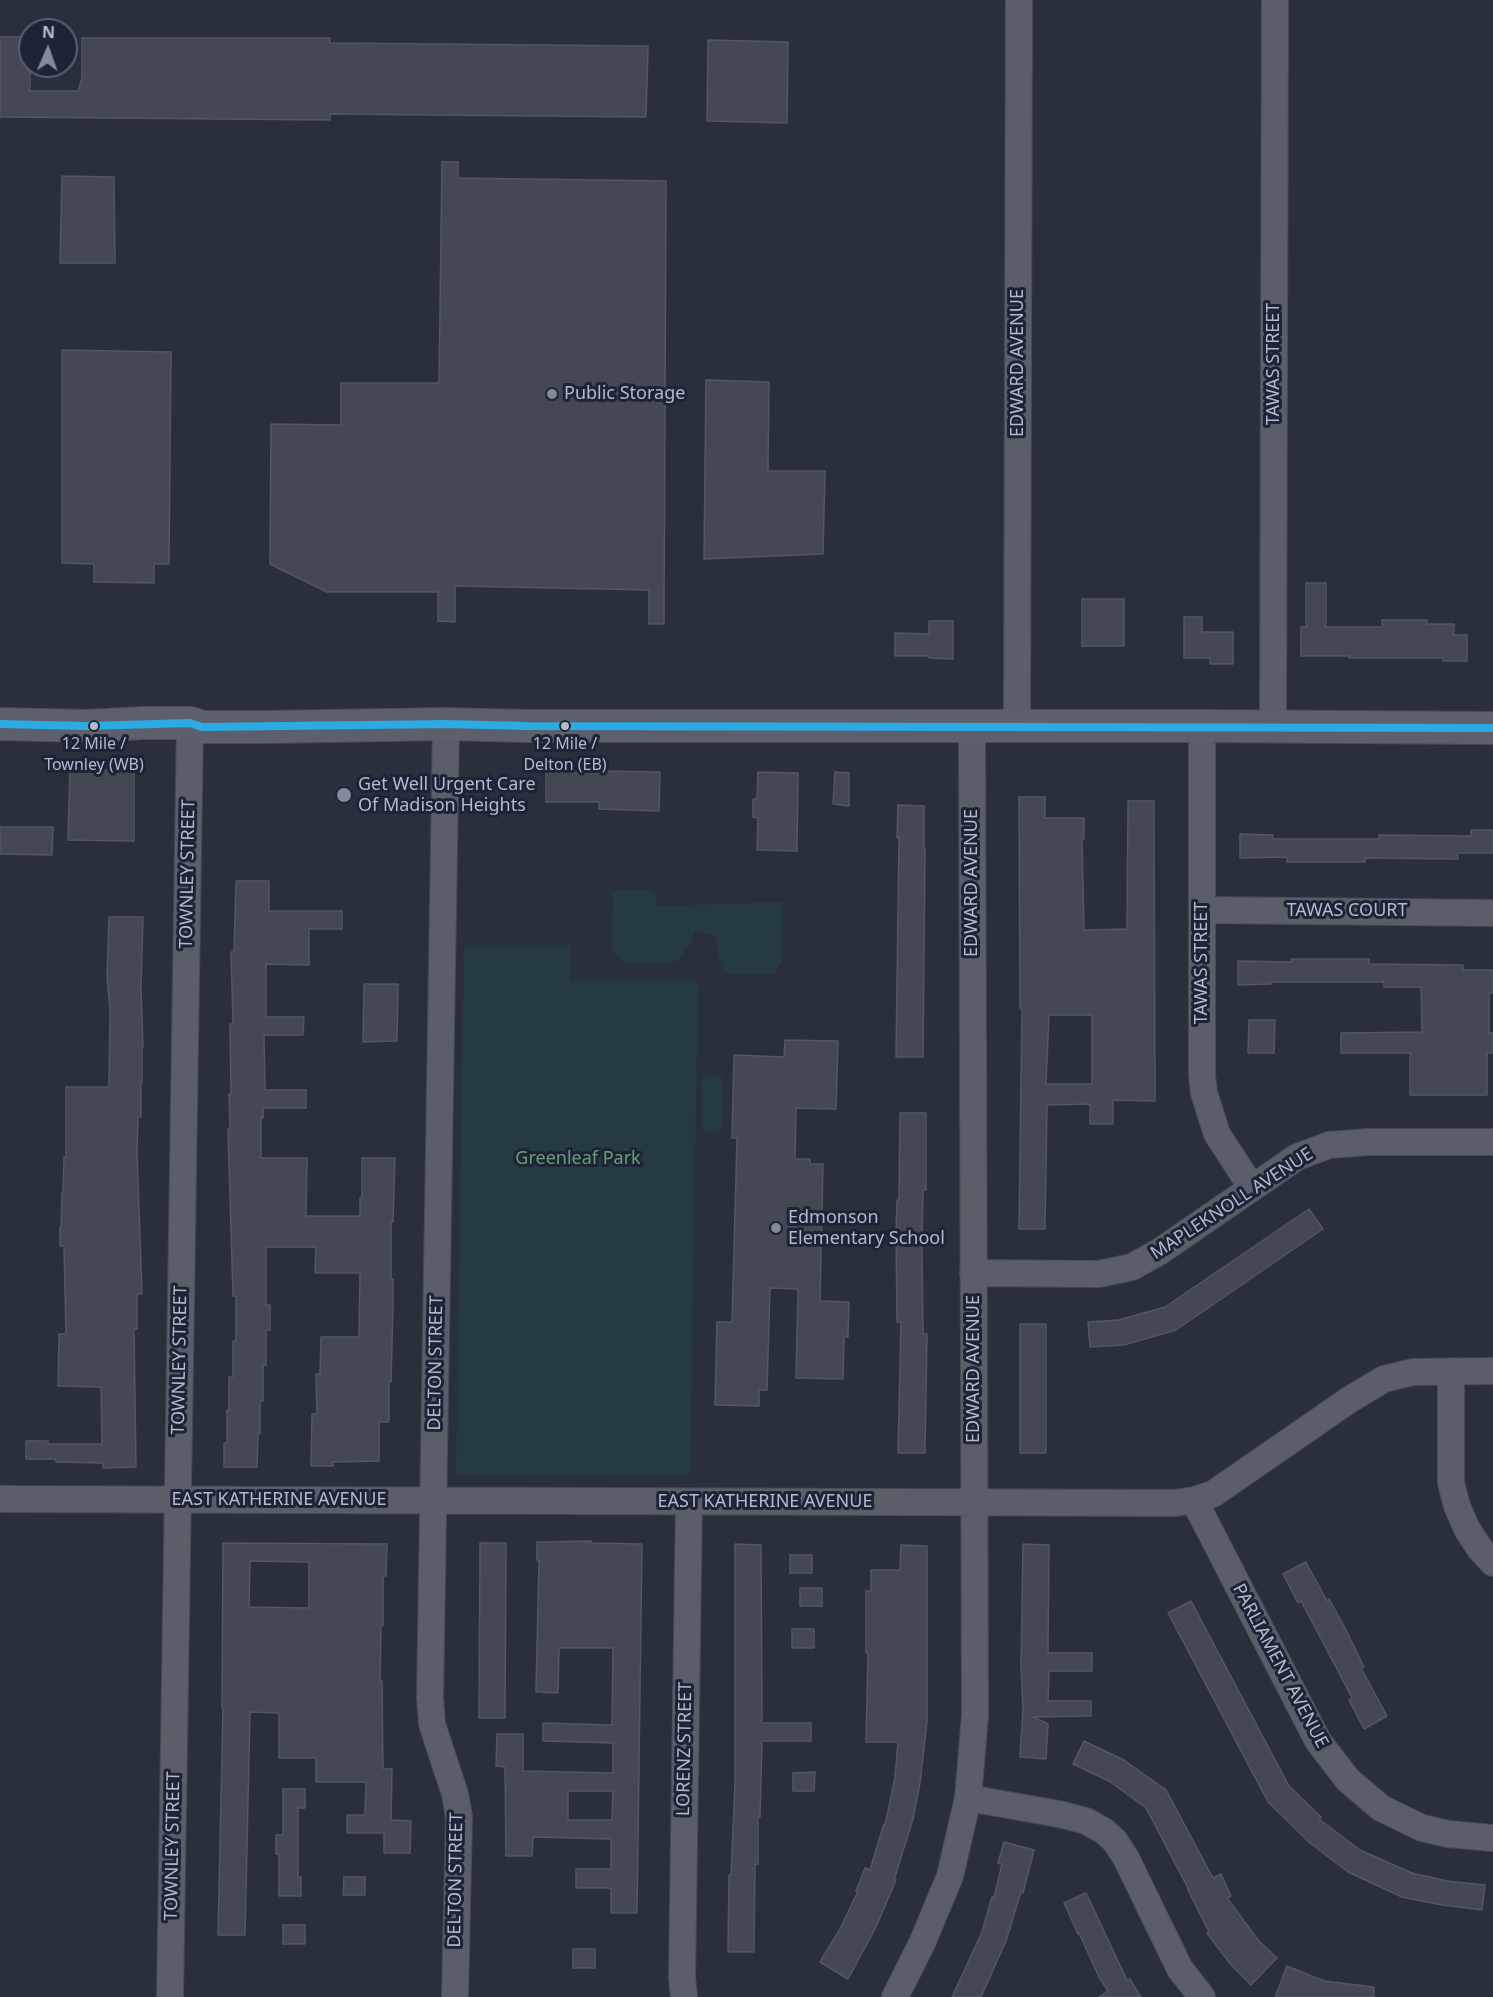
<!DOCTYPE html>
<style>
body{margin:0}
#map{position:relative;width:1493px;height:1997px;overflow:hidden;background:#2a303b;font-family:"Noto Sans",sans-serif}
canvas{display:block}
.north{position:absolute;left:18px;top:18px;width:60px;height:60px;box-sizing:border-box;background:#1c2436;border:2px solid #596072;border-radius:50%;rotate:2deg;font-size:16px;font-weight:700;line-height:24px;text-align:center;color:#b4bacc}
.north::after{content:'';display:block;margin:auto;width:21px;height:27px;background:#848a99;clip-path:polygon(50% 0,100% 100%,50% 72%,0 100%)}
</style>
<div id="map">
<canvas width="1493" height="1997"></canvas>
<div class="north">N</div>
</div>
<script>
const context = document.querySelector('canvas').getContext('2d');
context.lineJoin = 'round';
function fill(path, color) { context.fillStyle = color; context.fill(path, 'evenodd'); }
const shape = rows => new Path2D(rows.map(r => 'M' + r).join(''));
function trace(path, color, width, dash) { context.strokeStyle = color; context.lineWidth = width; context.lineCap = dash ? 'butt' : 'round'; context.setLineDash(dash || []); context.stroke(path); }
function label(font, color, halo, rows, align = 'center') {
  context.font = font + ' "Noto Sans",sans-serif'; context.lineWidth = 6; context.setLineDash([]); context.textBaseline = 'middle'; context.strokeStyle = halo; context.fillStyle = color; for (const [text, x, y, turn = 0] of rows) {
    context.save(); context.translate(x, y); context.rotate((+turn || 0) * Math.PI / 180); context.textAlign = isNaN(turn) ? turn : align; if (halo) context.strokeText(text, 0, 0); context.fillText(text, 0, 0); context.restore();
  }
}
const green = shape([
 [650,890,656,896,657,906,783,902,782,961,774,974,727,973,720,964,716,936,695,931,689,945,677,962,624,963,612,951,613,891],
 [464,945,570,945,570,981,698,981,690,1475,456,1474],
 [722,1076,722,1131,703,1132,702,1077]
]);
const building = shape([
 [0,37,30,37,30,91,78,91,82,78,82,38,330,38,330,43,648,46,646,117,330,114,330,120,0,117,0,37],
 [708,40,788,42,787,123,707,121,708,40],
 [442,162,458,162,458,178,666,181,664,624,649,624,649,590,455,586,455,622,438,621,438,592,327,592,270,564,271,424,341,425,341,383,439,383,442,162],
 [62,176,114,177,115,263,60,263,62,176],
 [62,350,171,352,169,564,154,564,154,583,94,582,94,564,62,563,62,350],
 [706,380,769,382,768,471,825,471,823,554,704,559,706,380],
 [1306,583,1326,583,1326,627,1382,627,1382,620,1427,620,1427,624,1454,624,1454,635,1467,635,1467,661,1443,661,1443,658,1349,658,1349,656,1301,656,1301,627,1306,627,1306,583],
 [1082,599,1124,599,1124,646,1082,646,1082,599],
 [1184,617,1202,617,1202,632,1233,632,1233,664,1210,664,1210,658,1184,658,1184,617],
 [929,621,953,621,953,659,929,658,929,656,895,656,895,633,929,634,929,621],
 [70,769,134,771,134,841,68,840,70,769],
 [600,771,660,772,659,811,599,809,599,802,546,802,546,772,600,773,600,771],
 [758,772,798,773,797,851,757,850,758,818,753,817,753,799,757,799,758,772],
 [835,772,849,773,849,806,833,804,835,772],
 [1019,797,1045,797,1045,818,1084,818,1084,839,1082,839,1084,930,1127,929,1128,801,1154,801,1155,1101,1113,1100,1113,1124,1090,1124,1090,1104,1047,1105,1045,1229,1019,1229,1022,1008,1020,1008,1019,797],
 [1049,1015,1092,1015,1092,1084,1046,1084,1049,1015],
 [898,805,924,806,924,848,925,848,923,1057,896,1057,899,838,897,838,898,805],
 [0,827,53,827,52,855,0,854,0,827],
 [1471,830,1493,830,1493,853,1458,853,1458,859,1365,858,1365,862,1287,862,1287,857,1240,858,1240,834,1273,835,1273,839,1379,839,1379,835,1471,836,1471,830],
 [236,881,269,881,269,911,342,911,342,929,309,929,309,965,266,964,266,1017,304,1017,303,1035,264,1035,265,1090,306,1090,306,1108,263,1108,263,1118,261,1118,261,1158,307,1158,306,1216,360,1216,360,1198,362,1198,362,1158,395,1158,393,1222,391,1222,391,1279,393,1279,393,1303,391,1382,389,1382,389,1422,379,1422,379,1461,333,1462,333,1466,311,1466,312,1414,317,1414,316,1374,320,1374,321,1337,359,1337,360,1273,315,1273,316,1247,266,1247,266,1305,270,1305,270,1330,266,1330,266,1365,263,1365,263,1401,260,1401,260,1434,258,1434,257,1467,224,1467,224,1443,227,1443,227,1410,229,1410,229,1377,233,1377,233,1341,236,1341,236,1296,233,1296,228,1129,230,1129,229,1094,231,1094,230,1024,233,1024,231,952,234,952,236,881],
 [109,917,143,917,141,987,143,1047,142,1047,142,1082,141,1082,141,1117,138,1117,137,1152,142,1294,137,1294,137,1329,134,1329,136,1467,103,1468,103,1463,56,1462,56,1459,26,1459,26,1441,48,1441,48,1444,102,1444,101,1387,58,1386,59,1334,66,1334,64,1246,60,1246,60,1227,61,1227,62,1193,63,1193,64,1157,66,1157,66,1087,109,1087,110,1011,107,977,109,917],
 [1291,959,1369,959,1369,964,1463,965,1463,970,1493,970,1493,993,1489,993,1489,1033,1493,1033,1493,1053,1487,1053,1487,1095,1410,1095,1410,1053,1341,1053,1341,1033,1422,1032,1421,987,1384,987,1384,982,1271,982,1271,984,1238,985,1238,961,1291,962,1291,959],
 [364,984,398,984,397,1041,363,1042,364,984],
 [1249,1020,1275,1020,1274,1053,1248,1053,1249,1020],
 [785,1040,838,1041,836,1109,796,1108,795,1159,810,1159,810,1164,823,1164,820,1301,849,1302,848,1337,844,1337,843,1379,796,1378,798,1289,770,1288,767,1390,759,1390,759,1406,715,1405,717,1322,732,1322,737,1138,732,1138,734,1055,784,1057,785,1040],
 [900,1113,926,1113,926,1190,923,1190,922,1245,923,1334,927,1334,925,1453,898,1453,901,1322,897,1322,896,1233,897,1200,899,1201,900,1113],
 [1309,1209,1323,1229,1176,1330,1124,1345,1090,1347,1088,1322,1119,1320,1165,1307,1309,1209],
 [1020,1324,1046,1324,1046,1453,1020,1453,1020,1324],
 [591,1541,591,1543,642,1544,637,1913,611,1913,611,1888,576,1888,576,1869,611,1869,611,1839,533,1837,532,1856,506,1856,505,1767,496,1766,497,1734,523,1734,523,1771,613,1773,613,1743,543,1741,543,1723,612,1725,613,1648,559,1648,558,1693,536,1692,539,1560,537,1560,537,1542,591,1541],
 [568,1791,613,1791,612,1820,568,1820,568,1791],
 [223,1543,387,1544,386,1576,383,1576,383,1626,381,1626,380,1681,382,1681,383,1769,392,1769,391,1820,411,1821,410,1853,384,1853,384,1833,347,1833,347,1815,365,1815,366,1782,316,1782,316,1758,279,1758,279,1713,250,1712,245,1935,218,1935,223,1708,222,1708,223,1543],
 [250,1561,309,1562,309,1608,249,1607,250,1561],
 [480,1543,506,1543,505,1718,479,1718,480,1543],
 [735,1544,761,1545,762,1723,811,1723,811,1741,762,1741,760,1817,758,1817,758,1864,755,1864,754,1952,728,1952,729,1875,731,1875,735,1784,735,1544],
 [1023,1544,1049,1545,1048,1653,1092,1653,1092,1671,1049,1671,1048,1701,1091,1701,1091,1716,1033,1717,1048,1724,1046,1759,1020,1757,1023,1709,1021,1666,1023,1544],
 [901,1545,927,1546,927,1722,920,1783,913,1819,894,1880,896,1880,876,1927,848,1979,820,1962,840,1929,858,1891,856,1891,865,1868,870,1870,884,1824,885,1825,895,1778,898,1742,866,1742,868,1653,866,1653,866,1591,871,1591,871,1570,900,1570,901,1545],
 [790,1555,812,1555,812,1573,790,1573,790,1555],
 [1306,1562,1327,1601,1329,1599,1345,1628,1364,1667,1361,1668,1387,1716,1364,1729,1349,1700,1352,1698,1327,1650,1301,1601,1298,1603,1283,1574,1306,1562],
 [800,1588,822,1588,822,1606,800,1606,800,1588],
 [1191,1601,1289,1786,1321,1817,1319,1819,1360,1850,1412,1873,1447,1881,1485,1885,1482,1910,1442,1905,1402,1897,1348,1872,1310,1843,1268,1802,1168,1613,1191,1601],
 [792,1629,814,1629,814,1648,792,1648,792,1629],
 [1084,1741,1124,1760,1166,1790,1213,1878,1221,1874,1231,1896,1227,1898,1259,1941,1277,1958,1251,1985,1231,1965,1207,1933,1209,1932,1188,1890,1189,1890,1146,1808,1109,1781,1073,1764,1084,1741],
 [815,1772,814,1791,793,1791,793,1773,815,1772],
 [283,1789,305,1789,305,1808,298,1808,298,1877,301,1877,301,1896,279,1896,279,1854,276,1854,276,1835,283,1835,283,1789],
 [1004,1842,1034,1850,1023,1893,1021,1892,1006,1941,981,1997,952,1997,982,1932,992,1897,994,1898,1002,1864,998,1863,1004,1842],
 [344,1877,365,1877,365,1895,343,1895,344,1877],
 [1086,1893,1127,1980,1130,1979,1141,1997,1099,1997,1108,1991,1099,1977,1079,1933,1078,1934,1064,1903,1086,1893],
 [283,1925,305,1925,305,1944,283,1944,283,1925],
 [573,1949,595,1949,595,1968,573,1968,573,1949],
 [1287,1966,1324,1981,1374,1987,1374,1997,1275,1997,1287,1966]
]);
const minor = shape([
 [446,724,430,1697,432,1724,455,1794,459,1817,455,1997],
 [1017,726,1019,0],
 [1202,726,1202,1075,1204,1093,1217,1134,1252,1188],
 [1273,727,1275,0],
 [1202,910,1493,913],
 [973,1273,1099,1274,1132,1267,1159,1252,1297,1157,1329,1145,1369,1142,1493,1142],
 [1451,1371,1451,1483,1457,1506,1467,1529,1480,1549,1493,1563],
 [0,1499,1175,1503,1194,1500,1213,1494,1349,1400,1384,1379,1413,1372,1493,1371],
 [1194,1500,1318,1741,1348,1780,1381,1808,1422,1828,1448,1834,1493,1838],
 [968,1798,1059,1814,1086,1821,1104,1831,1115,1841,1126,1858,1180,1969,1202,1997],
 [170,1997,190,723],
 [684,1997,682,1977,689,1502],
 [895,1997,923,1941,950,1876,968,1798,975,1715,972,727]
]);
const major = shape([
 [0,724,86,726,144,723,190,723,202,727,268,727,446,724,527,726,1202,726,1493,728]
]);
const bus1 = shape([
 [0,724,86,726,190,723,202,727,446,724,527,726,1493,728]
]);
const markers = [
 [552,394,6,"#848a99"],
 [94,726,5,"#b4bacc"],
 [565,726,5,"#b4bacc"],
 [344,795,8,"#848a99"],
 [776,1228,6,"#848a99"]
];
const busNames = [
 ["12 Mile /",94,744],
 ["Townley (WB)",94,765],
 ["12 Mile /",565,744],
 ["Delton (EB)",565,765]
];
const streetNames = [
 ["EDWARD AVENUE",1018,363,-90],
 ["TAWAS STREET",1274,364,-90],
 ["TOWNLEY STREET",188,874,-89],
 ["EDWARD AVENUE",972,883,-90],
 ["TAWAS COURT",1347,911],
 ["TAWAS STREET",1202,963,-90],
 ["MAPLEKNOLL AVENUE",1232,1204,-33],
 ["TOWNLEY STREET",180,1360,-89],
 ["DELTON STREET",436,1363,-89],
 ["EDWARD AVENUE",974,1369,-90],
 ["EAST KATHERINE AVENUE",279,1500],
 ["EAST KATHERINE AVENUE",765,1502],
 ["PARLIAMENT AVENUE",1280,1666,62],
 ["LORENZ STREET",685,1749,-89],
 ["TOWNLEY STREET",173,1846,-89],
 ["DELTON STREET",456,1880,-89]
];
const poiNames = [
 ["Public Storage",564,394],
 ["Get Well Urgent Care",358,785],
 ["Of Madison Heights",358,806],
 ["Edmonson",788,1218],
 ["Elementary School",788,1239]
];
const parkNames = [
 ["Greenleaf Park",578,1159]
];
fill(green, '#263a42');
fill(building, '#434852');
trace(building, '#525762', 1.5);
trace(minor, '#464b54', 28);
trace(major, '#484c57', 34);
trace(minor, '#5a5e68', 26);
trace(major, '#5d606a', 32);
trace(bus1, '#2baae3', 8);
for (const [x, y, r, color] of markers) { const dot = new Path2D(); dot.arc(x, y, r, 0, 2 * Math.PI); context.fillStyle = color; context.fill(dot); trace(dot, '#1c2436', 2); }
label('16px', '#b4bacc', '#1c2436', busNames);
label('18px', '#b4bacc', '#1c2436', streetNames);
label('18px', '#b4bacc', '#1c2436', poiNames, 'left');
label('18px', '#699f7b', '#1c2436', parkNames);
</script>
